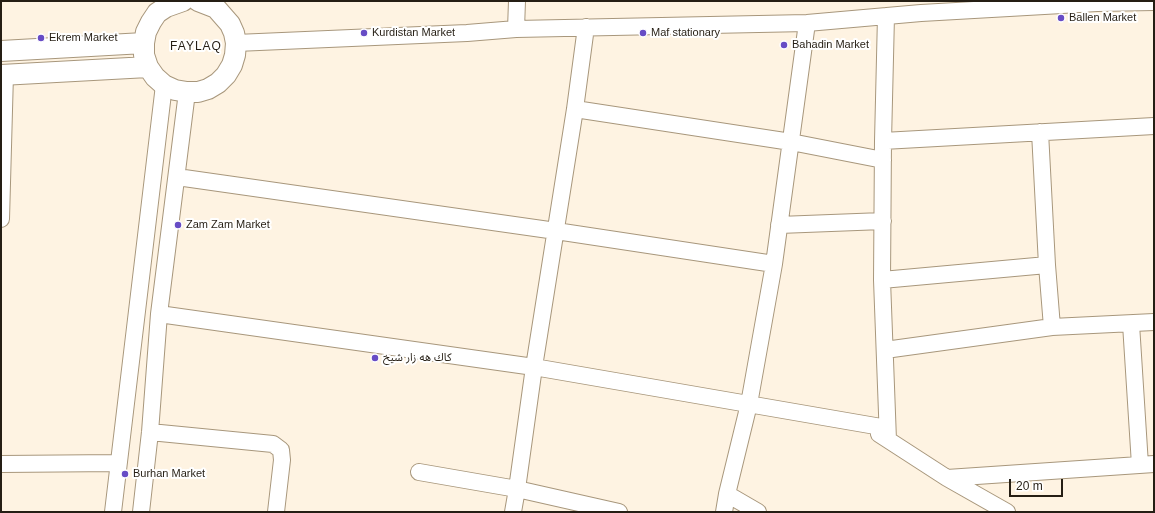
<!DOCTYPE html>
<meta charset="utf-8">
<style>
body{margin:0}
#map{position:relative;width:1155px;height:513px;overflow:hidden;background:#fef3e2;font-family:Arial,sans-serif}
canvas{display:block}
.frame{position:absolute;inset:0;border:2px solid #251e14;pointer-events:none}
.scale{position:absolute;left:1009px;top:479px;width:54px;height:18px;box-sizing:border-box;border:2px solid #251e14;border-top:0;padding-left:5px;font-size:12px;line-height:14px;white-space:nowrap;color:#251e14;-webkit-text-stroke:3px #fff;paint-order:stroke}
</style>
<div id="map">
<canvas width="1155" height="513"></canvas>
<div class="frame"></div>
<div class="scale">20 m</div>
</div>
<script>
const context = document.querySelector('canvas').getContext('2d');
context.lineJoin = 'round';
const shape = rows => new Path2D(rows.map(r => 'M' + r).join(''));
function trace(path, color, width, dash) { context.strokeStyle = color; context.lineWidth = width; context.lineCap = dash ? 'butt' : 'round'; context.setLineDash(dash || []); context.stroke(path); }
function label(font, color, halo, rows, align = 'center') {
  context.font = font + ' Arial,"Noto Sans Arabic",sans-serif'; context.lineWidth = 4; context.setLineDash([]); context.textBaseline = 'middle'; context.strokeStyle = halo; context.fillStyle = color; for (const [text, x, y, turn = 0] of rows) {
    context.save(); context.translate(x, y); context.rotate((+turn || 0) * Math.PI / 180); context.textAlign = isNaN(turn) ? turn : align; if (halo) context.strokeText(text, 0, 0); context.fillText(text, 0, 0); context.restore();
  }
}
const minor = shape([
 [886,16,883,141,882,280,888,440],
 [516,29,517,1],
 [236,43,467,33,516,29,807,23,921,13,1097,3,1154,2],
 [575,109,791,142,883,160],
 [1040,132,1047,265,1052,327],
 [883,141,1154,126],
 [177,177,556,231,774,264],
 [1,219,5,74],
 [779,225,883,221],
 [882,280,1047,265],
 [159,314,534,367,887,428],
 [1131,324,1140,465],
 [885,350,1052,327,1154,322],
 [150,432,273,444,281,450,282,460,276,512],
 [879,434,947,478,1154,464],
 [1,464,118,463],
 [419,472,517,489,619,512],
 [947,478,1007,512],
 [727,494,758,512],
 [113,512,164,85],
 [141,512,150,432,159,314,187,92],
 [513,512,517,489,534,367,575,109,586,27],
 [724,512,727,494,749,404,774,264,807,23]
]);
const tertiary = shape([
 [183,1,166,7,157,13,151,22,146,32,144,43,144,55,148,67,155,77,164,85,175,90,187,92,198,92,208,89,218,83,226,75,232,65,235,55,236,43,234,33,230,24,216,8,198,1],
 [1,51,144,43],
 [1,75,148,67]
]);
const markers = [
 [1061,18,4,"#674cc5"],
 [364,33,4,"#674cc5"],
 [643,33,4,"#674cc5"],
 [41,38,4,"#674cc5"],
 [784,45,4,"#674cc5"],
 [178,225,4,"#674cc5"],
 [375,358,4,"#674cc5"],
 [125,474,4,"#674cc5"]
];
const poiNames = [
 ["Ballen Market",1069,18],
 ["Kurdistan Market",372,33],
 ["Maf stationary",651,33],
 ["Ekrem Market",49,38],
 ["Bahadin Market",792,45],
 ["Zam Zam Market",186,225],
 ["كاك هه زار شيخ",383,358],
 ["Burhan Market",133,474]
];
const neighbourhoodNames = [
 ["FAYLAQ",196,47]
];
trace(minor, '#a8977c', 18);
trace(tertiary, '#a8977c', 22);
trace(minor, '#fff', 16);
trace(tertiary, '#fff', 20);
for (const [x, y, r, color] of markers) { const dot = new Path2D(); dot.arc(x, y, r, 0, 2 * Math.PI); context.fillStyle = color; context.fill(dot); trace(dot, '#fff', 1.5); }
label('11px', '#251e14', '#fff', poiNames, 'left');
context.letterSpacing = '1px';
label('12px', '#251e14', '#fff', neighbourhoodNames);
context.letterSpacing = '0px';
</script>
